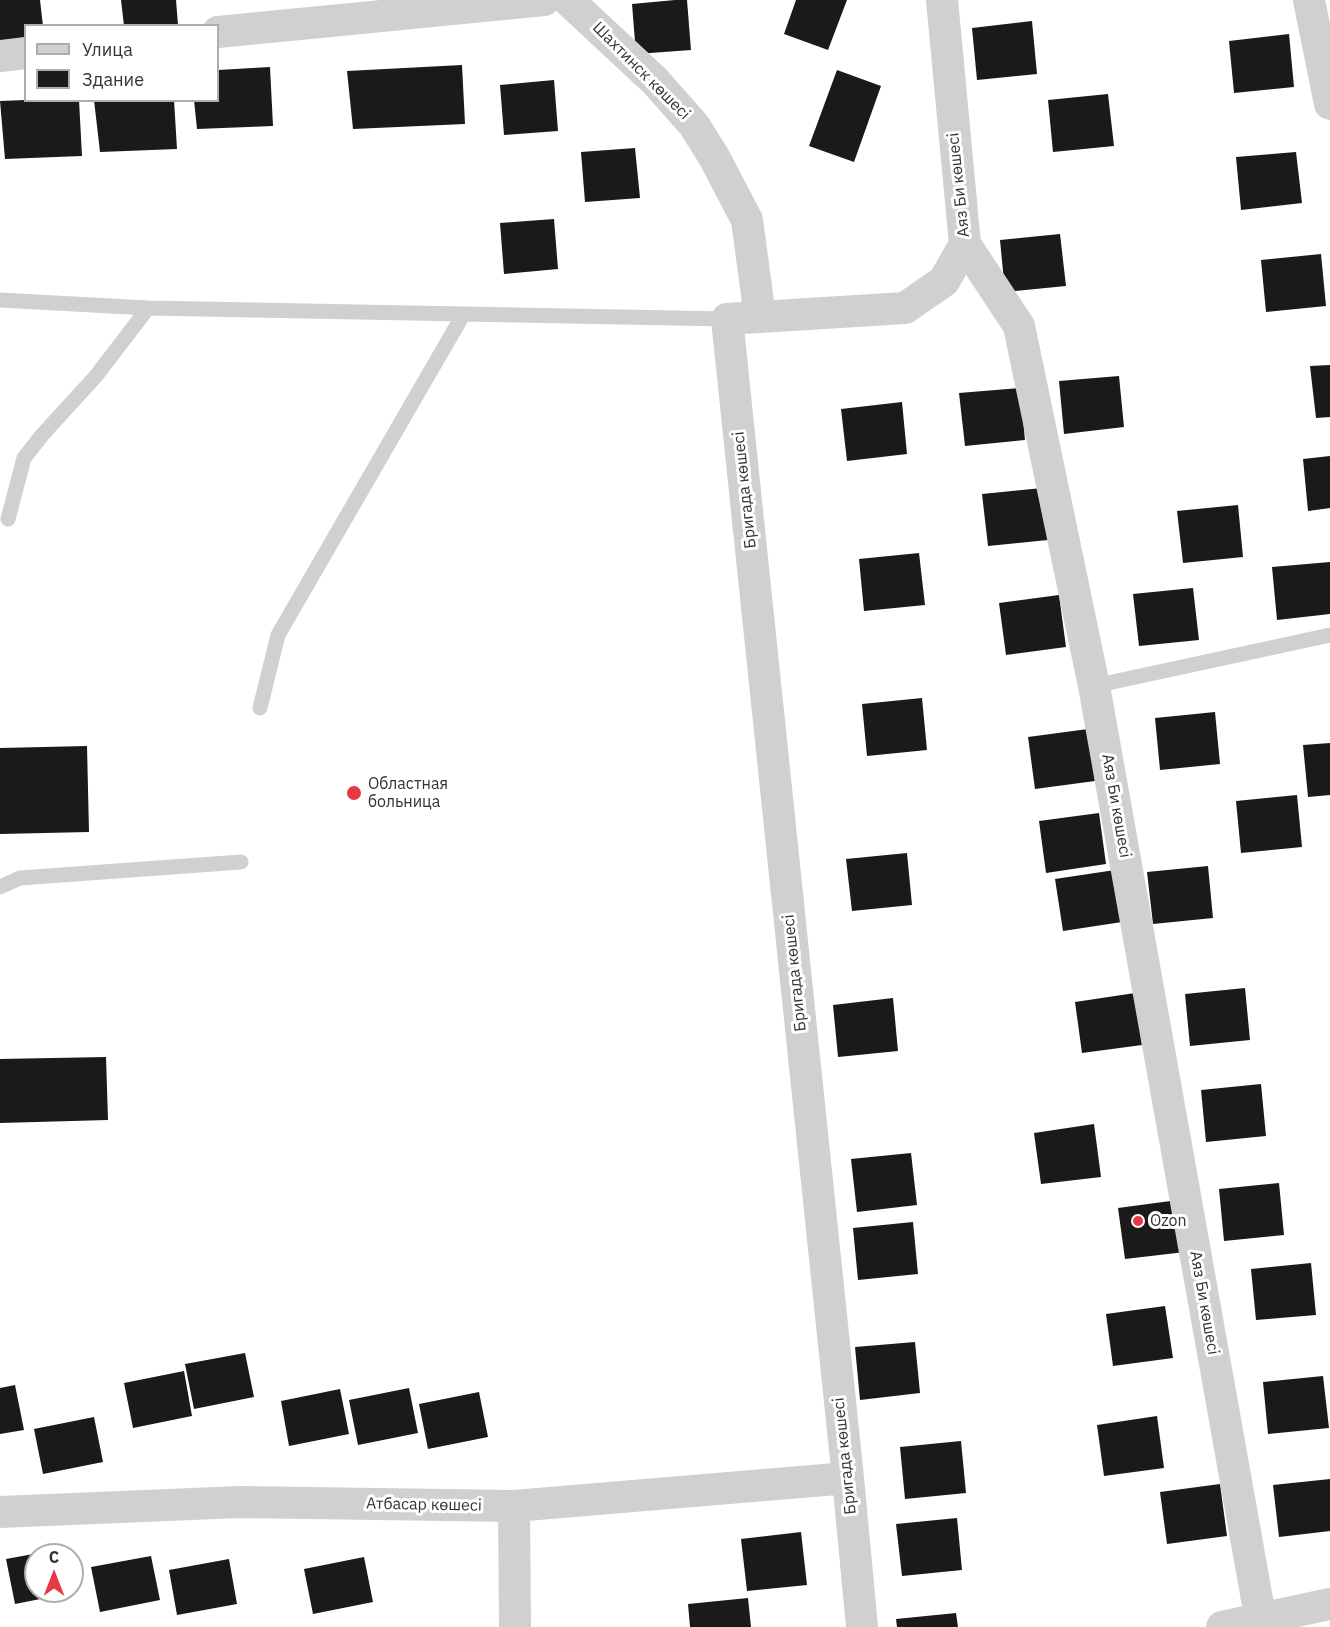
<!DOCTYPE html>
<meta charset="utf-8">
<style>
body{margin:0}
#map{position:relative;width:1330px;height:1627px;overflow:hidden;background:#fff;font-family:"IBM Plex Sans",sans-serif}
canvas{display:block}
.legend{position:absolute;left:24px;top:24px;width:195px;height:78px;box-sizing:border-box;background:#fff;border:2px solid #adadad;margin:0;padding:8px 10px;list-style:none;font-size:18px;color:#333}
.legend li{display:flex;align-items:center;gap:12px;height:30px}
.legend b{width:30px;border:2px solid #adadad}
.north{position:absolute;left:24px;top:1543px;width:60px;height:60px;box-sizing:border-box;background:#fff;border:2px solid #adadad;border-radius:50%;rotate:0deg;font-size:16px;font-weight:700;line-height:24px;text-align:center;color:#333}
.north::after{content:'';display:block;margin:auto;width:21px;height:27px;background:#e63946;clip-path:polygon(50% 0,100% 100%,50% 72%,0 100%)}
</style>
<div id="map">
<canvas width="1330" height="1627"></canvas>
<ul class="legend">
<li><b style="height:8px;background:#d0d0d0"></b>Улица</li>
<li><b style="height:16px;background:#1a1a1a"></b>Здание</li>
</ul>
<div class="north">С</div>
</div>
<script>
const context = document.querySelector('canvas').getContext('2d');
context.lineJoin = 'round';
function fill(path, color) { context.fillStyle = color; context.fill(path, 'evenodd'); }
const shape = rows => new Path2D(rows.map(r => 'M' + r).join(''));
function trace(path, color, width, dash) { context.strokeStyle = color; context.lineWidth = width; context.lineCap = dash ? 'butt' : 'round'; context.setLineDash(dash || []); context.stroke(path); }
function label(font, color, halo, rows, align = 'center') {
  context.font = font + ' "IBM Plex Sans",sans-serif'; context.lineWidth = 6; context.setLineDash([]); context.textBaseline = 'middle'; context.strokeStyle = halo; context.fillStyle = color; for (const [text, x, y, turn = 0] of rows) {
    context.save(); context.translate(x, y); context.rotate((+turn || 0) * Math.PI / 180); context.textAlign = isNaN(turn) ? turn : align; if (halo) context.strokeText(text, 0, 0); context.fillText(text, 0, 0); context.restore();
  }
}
const building = shape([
 [0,0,40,0,43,26,26,26,26,39,0,41],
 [121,0,176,0,178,25,124,26],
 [675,0,687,0,691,50,636,54,632,4],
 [796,0,847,0,828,50,784,34],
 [1032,21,1037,74,977,80,972,28],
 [1289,34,1294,87,1234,93,1229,41],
 [462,65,465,124,353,129,347,71],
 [270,67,273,126,197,129,194,100,218,100,218,70],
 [837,70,881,86,854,162,809,146],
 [554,80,558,131,504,135,500,85],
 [1108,94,1114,146,1053,152,1048,100],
 [26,100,79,100,82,156,5,159,0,101],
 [94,100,174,100,177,149,100,152],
 [635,148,640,198,585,202,581,152],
 [1296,152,1302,203,1241,210,1236,157],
 [554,219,558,269,504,274,500,223],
 [1060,234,1066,286,1005,292,1000,240],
 [1321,254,1326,306,1266,312,1261,260],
 [1330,365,1330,417,1316,418,1310,366],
 [1119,376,1124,427,1064,434,1059,381],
 [1020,388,1025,440,965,446,959,393],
 [902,402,907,454,847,461,841,409],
 [1330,456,1330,508,1308,511,1303,459],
 [1042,488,1048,540,988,546,982,494],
 [1238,505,1243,557,1183,563,1177,511],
 [919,553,925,605,864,611,859,559],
 [1330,562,1330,614,1277,620,1272,567],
 [1193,588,1199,640,1139,646,1133,594],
 [1059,595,1066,647,1006,655,999,603],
 [922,698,927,750,867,756,862,704],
 [1215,712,1220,764,1160,770,1155,718],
 [1088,729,1095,781,1035,789,1028,737],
 [1330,743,1330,795,1308,797,1303,745],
 [87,746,89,832,0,834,0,748],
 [1297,795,1302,847,1241,853,1236,801],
 [1099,813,1106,864,1046,873,1039,821],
 [907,853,912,905,852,911,846,859],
 [1208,866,1213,918,1153,924,1147,872],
 [1115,870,1122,922,1063,931,1055,879],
 [1245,988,1250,1040,1190,1046,1185,994],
 [1135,993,1142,1045,1082,1053,1075,1002],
 [893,998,898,1051,838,1057,833,1005],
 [106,1057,108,1120,0,1123,0,1059],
 [1261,1084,1266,1136,1206,1142,1201,1090],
 [1094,1124,1101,1177,1041,1184,1034,1133],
 [911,1153,917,1205,857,1212,851,1159],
 [1279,1183,1284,1235,1224,1241,1219,1189],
 [1178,1200,1185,1252,1125,1259,1118,1208],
 [913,1222,918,1274,858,1280,853,1228],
 [1311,1263,1316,1315,1256,1320,1251,1269],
 [1165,1306,1173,1358,1113,1366,1106,1314],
 [915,1342,920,1393,860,1400,855,1347],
 [245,1353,254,1397,194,1409,185,1364],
 [184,1371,192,1416,133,1428,124,1383],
 [1323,1376,1329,1428,1268,1434,1263,1382],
 [15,1385,24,1430,0,1434,0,1388],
 [409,1388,418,1433,358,1445,349,1400],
 [340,1389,349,1434,289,1446,281,1401],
 [479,1392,488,1437,428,1449,419,1404],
 [1157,1416,1164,1468,1104,1476,1097,1425],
 [94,1417,103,1462,43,1474,34,1429],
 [961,1441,966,1493,905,1499,900,1447],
 [1330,1479,1330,1531,1279,1537,1273,1485],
 [1220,1484,1227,1536,1167,1544,1160,1492],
 [957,1518,962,1570,902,1576,896,1524],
 [801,1532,807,1585,747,1591,741,1539],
 [66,1548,67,1555,36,1555,36,1591,72,1591,73,1584,76,1592,15,1604,6,1559],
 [151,1556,160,1600,100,1612,91,1567],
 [364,1557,373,1602,313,1614,304,1569],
 [229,1559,237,1604,177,1615,169,1570],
 [748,1598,751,1627,690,1627,688,1604],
 [956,1613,958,1627,897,1627,896,1619]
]);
const service = shape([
 [0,300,148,308,727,319],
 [8,519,24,458,43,434,96,376,148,308],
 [1094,686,1330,635],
 [260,708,278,635,463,315],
 [0,887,20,878,241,862]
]);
const minor = shape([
 [568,0,655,81,694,125,714,157,747,220,760,317],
 [942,0,965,244,1019,326,1094,686,1262,1627],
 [1309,0,1330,104],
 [218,32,544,0],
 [0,56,26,53],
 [514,1506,515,1627],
 [0,1512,240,1502,514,1506,848,1478],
 [862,1627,848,1478,727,319,905,308,944,281,965,244],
 [1222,1627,1330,1604]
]);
const markers = [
 [354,793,8,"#e63946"],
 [1138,1221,6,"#e63946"]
];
const streetNames = [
 ["Шахтинск көшесі",641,71,45],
 ["Аяз Би көшесі",959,185,-96],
 ["Бригада көшесі",745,490,-96],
 ["Аяз Би көшесі",1116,806,80],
 ["Бригада көшесі",795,973,-96],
 ["Аяз Би көшесі",1204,1303,80],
 ["Бригада көшесі",845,1456,-96],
 ["Атбасар көшесі",424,1505,1]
];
const poiNames = [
 ["Областная",368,784],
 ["больница",368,802],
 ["Ozon",1150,1221]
];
fill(building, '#1a1a1a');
trace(service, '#d0d0d0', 15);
trace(minor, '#d0d0d0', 32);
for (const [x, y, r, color] of markers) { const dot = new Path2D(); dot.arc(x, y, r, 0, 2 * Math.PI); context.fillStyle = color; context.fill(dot); trace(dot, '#fff', 2); }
label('16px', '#333', '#fff', streetNames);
label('16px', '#333', '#fff', poiNames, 'left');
</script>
